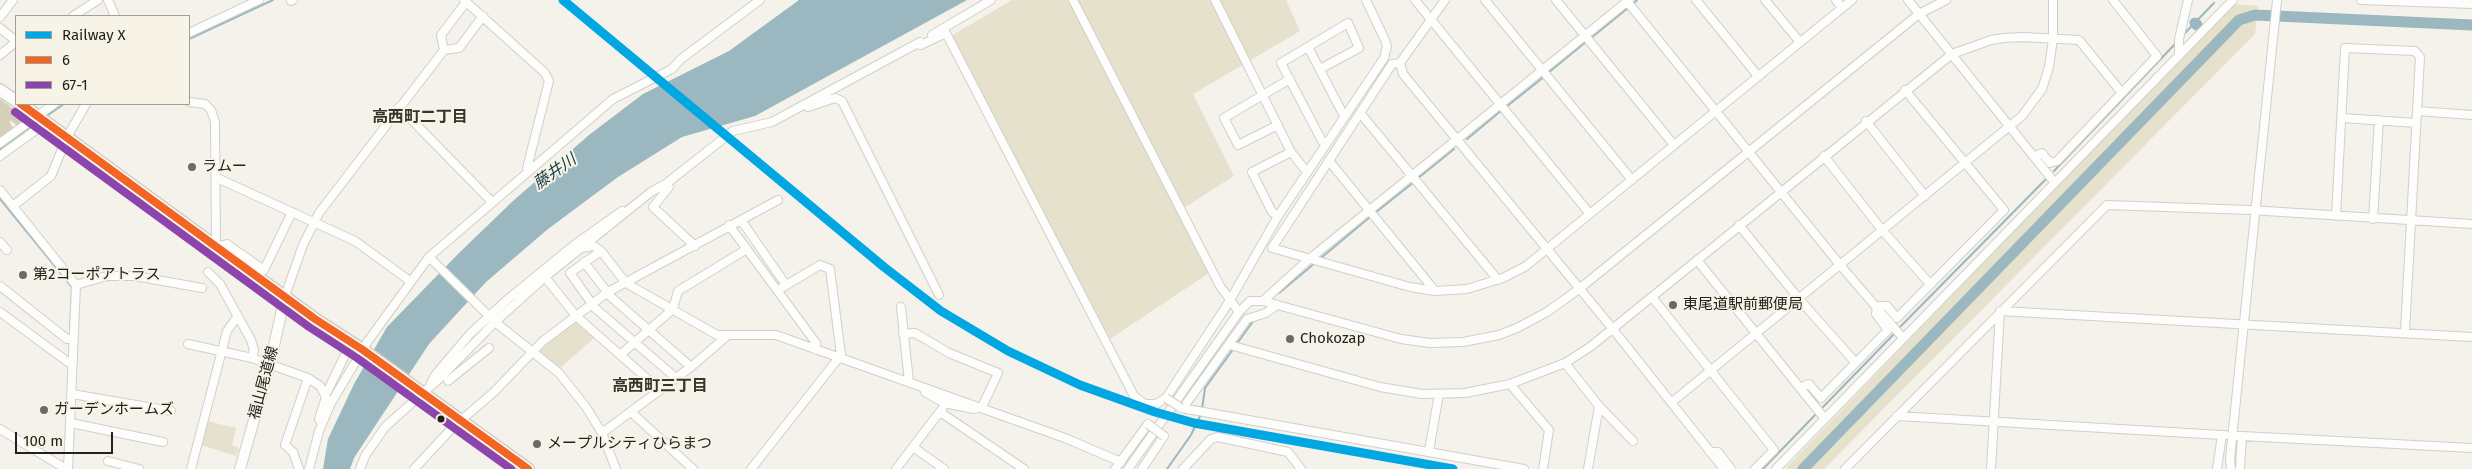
<!DOCTYPE html>
<meta charset="utf-8">
<style>
body{margin:0}
#map{position:relative;width:2472px;height:469px;overflow:hidden;background:#f4f2ea;font-family:"Fira Sans",sans-serif}
canvas{display:block}
.legend{position:absolute;left:15px;top:15px;width:175px;height:90px;box-sizing:border-box;background:#f7f4e7;border:1px solid #a2a096;margin:0;padding:6px 9px;list-style:none;font-size:15px;color:#22211c}
.legend li{display:flex;align-items:center;gap:10px;height:25px}
.legend b{width:25px;border:1px solid #a2a096}
.scale{position:absolute;left:15px;top:432px;width:98px;height:22px;box-sizing:border-box;border:2px solid #22211c;border-top:0;padding-left:6px;font-size:15px;line-height:18px;white-space:nowrap;color:#22211c;-webkit-text-stroke:4px #f7f4e7;paint-order:stroke}
</style>
<div id="map">
<canvas width="2472" height="469"></canvas>
<ul class="legend">
<li><b style="height:6px;background:#00a7e3"></b>Railway X</li>
<li><b style="height:6px;background:#f26522"></b>6</li>
<li><b style="height:6px;background:#8e44ad"></b>67-1</li>
</ul>
<div class="scale">100 m</div>
</div>
<script>
const context = document.querySelector('canvas').getContext('2d');
context.lineJoin = 'round';
function fill(path, color) { context.fillStyle = color; context.fill(path, 'evenodd'); }
const shape = rows => new Path2D(rows.map(r => 'M' + r).join(''));
function trace(path, color, width, dash) { context.strokeStyle = color; context.lineWidth = width; context.lineCap = dash ? 'butt' : 'round'; context.setLineDash(dash || []); context.stroke(path); }
function label(font, color, halo, rows, align = 'center') {
  context.font = font + ' "Fira Sans","Noto Sans JP",sans-serif'; context.lineWidth = 4; context.setLineDash([]); context.textBaseline = 'middle'; context.strokeStyle = halo; context.fillStyle = color; for (const [text, x, y, turn = 0] of rows) {
    context.save(); context.translate(x, y); context.rotate((+turn || 0) * Math.PI / 180); context.textAlign = isNaN(turn) ? turn : align; if (halo) context.strokeText(text, 0, 0); context.fillText(text, 0, 0); context.restore();
  }
}
const green = shape([
 [1012,0,1286,0,1300,31,1193,94,1234,176,1179,211,1209,273,1110,339,951,36],
 [2232,4,2258,6,2255,34,1824,469,1785,469],
 [573,320,594,338,559,369,537,350],
 [207,421,236,428,232,445,239,448,236,456,201,445]
]);
const forest = shape([
 [0,99,28,120,19,127,10,120,10,123,15,130,0,141]
]);
const water = shape([
 [799,0,967,0,755,116,682,137,618,177,548,229,486,282,429,344,354,458,350,469,323,469,328,439,354,384,387,327,459,253,514,200,589,135,643,94,729,51]
]);
const stream = shape([
 [1632,5,1637,0],
 [2183,35,2214,3],
 [1591,38,1628,8],
 [189,39,273,0],
 [1548,73,1587,41],
 [1506,107,1545,76],
 [45,117,64,104],
 [1467,139,1502,110],
 [0,149,39,121],
 [2054,171,2175,44],
 [1417,179,1454,149],
 [0,199,72,287,70,332],
 [1375,213,1414,182],
 [1321,258,1371,216],
 [1279,293,1315,263],
 [1900,327,2048,177],
 [1236,345,1254,320],
 [1823,407,1893,335],
 [1202,409,1205,388,1234,348],
 [1167,469,1191,435,1201,414],
 [1763,469,1817,413]
]);
const river = shape([
 [2195,23,2197,25],
 [1803,469,2239,20,2255,15,2472,25]
]);
const minor = shape([
 [108,0,115,16],
 [464,0,545,73,549,81,527,168,528,170],
 [1073,0,1220,286,1239,312],
 [1215,0,1291,152,1307,172],
 [1415,0,1590,214],
 [1445,0,1400,63,1403,74,1612,328,1724,469],
 [1485,0,1632,180],
 [1556,0,1674,145],
 [1626,0,1840,265,1903,338],
 [1696,0,1758,76],
 [1765,0,1800,42],
 [1836,0,1842,8],
 [1908,0,2055,183],
 [2361,0,2472,4],
 [291,1,293,0],
 [466,2,441,35,444,50,459,48,483,16],
 [73,16,98,0],
 [0,17,13,0],
 [0,28,16,41],
 [189,33,259,0],
 [932,35,991,0],
 [917,44,921,45,946,33,1134,396,1145,404,1156,404,1166,398,1229,302,1278,216,1384,58,1387,46,1385,40,1366,0],
 [1308,47,1344,116],
 [0,55,16,42],
 [2179,55,2179,39,2188,0],
 [1400,63,1392,64,1272,248,1410,287,1435,291,1467,289,1503,278,1526,266,1852,0],
 [1320,69,1359,48,1348,23,1281,63,1322,141,1326,144],
 [189,102,205,104,211,110,215,122,216,247,227,244,264,270,292,212],
 [399,107,492,202],
 [808,107,835,98,842,101,939,295],
 [2417,111,2472,115],
 [1361,114,1498,280],
 [2342,118,2416,123],
 [1866,121,1925,196],
 [1278,125,1238,145,1224,118,1290,79],
 [0,143,54,104],
 [0,156,47,122],
 [1824,156,1882,230,1930,284],
 [2035,156,2042,153,2050,163,2057,161,2157,56,2113,0],
 [1330,162,1435,291],
 [217,178,355,241,410,281],
 [667,183,669,187,653,207,695,246],
 [0,190,76,285,68,469],
 [13,206,51,176,67,137,86,104],
 [1278,216,1272,212,1252,172,1291,152],
 [2336,216,2345,48,2415,51,2420,57,2405,331],
 [2373,219,2379,120],
 [741,220,786,285],
 [729,225,816,343,816,350],
 [1739,225,1799,299,1855,362],
 [0,242,7,250],
 [574,245,581,248,594,246,601,251,626,283,717,335,776,335,1065,438,1121,462],
 [601,251,570,273,595,308,676,378],
 [429,257,490,317],
 [1697,260,1825,419],
 [584,262,611,297,691,367],
 [208,272,220,284,251,340,254,350,252,358],
 [545,277,576,316,660,390],
 [76,285,107,276,135,276,202,288],
 [0,286,67,339,74,339],
 [285,296,303,245,319,213,444,50],
 [1652,297,1774,450,1755,469],
 [1263,301,1308,260,1629,0],
 [901,307,909,382,911,383],
 [0,312,68,362,73,363],
 [495,322,559,373,586,407,602,433,616,469],
 [903,334,915,333,949,353,998,373,982,407,974,409,944,403,925,392],
 [188,344,252,358,308,378,320,386,326,397,319,419,322,424],
 [1230,345,1380,387,1422,394,1465,393,1510,384,1565,363,1590,347,1952,54,1991,40,2004,38,2023,37,2079,40,2122,93],
 [620,355,673,309,678,291,747,249],
 [1565,363,1599,406,1633,441],
 [448,381,489,348],
 [431,383,436,374,470,334,508,299,574,245,622,211],
 [1510,384,1549,430,1543,469],
 [1800,388,1809,384,1821,398,1888,330,1876,314,1877,306,1887,306,1897,318,2004,210,1905,90],
 [324,393,327,392,346,353],
 [72,394,171,411],
 [1672,402,2022,116,2042,89,2049,67,2053,39,2053,0],
 [1181,408,1524,469],
 [1183,408,1247,319,1266,313,1277,305],
 [631,412,693,469],
 [940,412,1024,469],
 [466,416,494,392,543,341,608,292,778,200],
 [1897,416,2222,435],
 [71,423,163,442],
 [0,429,66,469],
 [602,433,691,367,727,336],
 [2237,436,2242,436,2240,469],
 [2242,436,2472,448],
 [913,447,944,469],
 [1429,451,1439,394],
 [1710,452,1718,452,1731,469],
 [108,461,139,469],
 [191,469,227,331,237,317],
 [299,469,293,452,285,445,308,378],
 [309,469,319,431,331,403,368,341,429,257,613,99,672,69,681,59,760,0],
 [360,469,365,456,385,427,442,376,495,322,545,277,651,192,667,183,733,131,772,122,920,42],
 [414,469,455,425],
 [751,469,841,355,830,269,820,265,778,290],
 [896,469,942,409],
 [1115,469,1148,424],
 [1128,469,1239,312,1250,301,1263,301,1401,339,1430,343,1463,342,1499,335,1517,328,1547,312,1579,289,1919,14,1946,0],
 [1142,469,1164,436],
 [1183,469,1211,439,1218,437,1288,452,1301,469],
 [1588,469,1599,406],
 [1776,469,2233,0],
 [1845,469,2107,205,2250,210,2472,224],
 [1991,469,2000,311,2472,337],
 [2217,469,2222,435,2225,435],
 [2231,469,2230,459,2277,0]
]);
const major = shape([
 [240,469,270,364,285,296]
]);
const highway = shape([
 [0,90,16,101],
 [21,104,315,319,363,350,528,469]
]);
const minorBridge = shape([
 [1166,398,1181,408],
 [1148,424,1164,436]
]);
const bus1 = shape([
 [21,104,315,319,363,350,528,469]
]);
const bus2 = shape([
 [15,112,309,327,357,358,511,469]
]);
const rail1 = shape([
 [563,0,884,267,941,311,1008,351,1080,385,1155,412,1194,423,1453,469]
]);
const markers = [
 [192,167,5,"#6c6a64"],
 [23,275,5,"#6c6a64"],
 [1673,305,5,"#6c6a64"],
 [1290,339,5,"#6c6a64"],
 [44,410,5,"#6c6a64"],
 [441,419,4.5,"#22211c"],
 [537,444,5,"#6c6a64"]
];
const poiNames = [
 ["ラムー",202,167],
 ["第2コーポアトラス",33,275],
 ["東尾道駅前郵便局",1683,305],
 ["Chokozap",1300,339],
 ["ガーデンホームズ",54,410],
 ["メープルシティひらまつ",547,444]
];
const streetNames = [
 ["福山尾道線",264,383,-75]
];
const neighbourhoodNames = [
 ["高西町二丁目",420,118],
 ["高西町三丁目",660,387]
];
const waterNames = [
 ["藤井川",555,172,-35]
];
fill(green, '#e6e1cc');
fill(forest, '#d6d0b9');
fill(water, '#9bb7bf');
trace(stream, '#9bb7bf', 2);
trace(river, '#9bb7bf', 11);
trace(minor, '#d0cfc9', 10);
trace(major, '#d0cfc9', 12);
trace(highway, '#d0cfc9', 14);
trace(minor, '#fdfdfc', 8);
trace(major, '#fdfdfc', 10);
trace(highway, '#fdfdfc', 11);
trace(minorBridge, '#d0cfc9', 10, []);
trace(minorBridge, '#fdfdfc', 8);
trace(bus1, '#f26522', 8);
trace(bus2, '#8e44ad', 8);
trace(rail1, '#00a7e3', 9);
for (const [x, y, r, color] of markers) { const dot = new Path2D(); dot.arc(x, y, r, 0, 2 * Math.PI); context.fillStyle = color; context.fill(dot); trace(dot, '#f7f4e7', 2); }
label('15px', '#22211c', '#f7f4e7', poiNames, 'left');
label('15px', '#22211c', '#f7f4e7', streetNames);
label('bold 16px', '#37352b', '#f7f4e7', neighbourhoodNames);
label('italic 16px', '#153b47', '#f7f4e7', waterNames);
</script>
